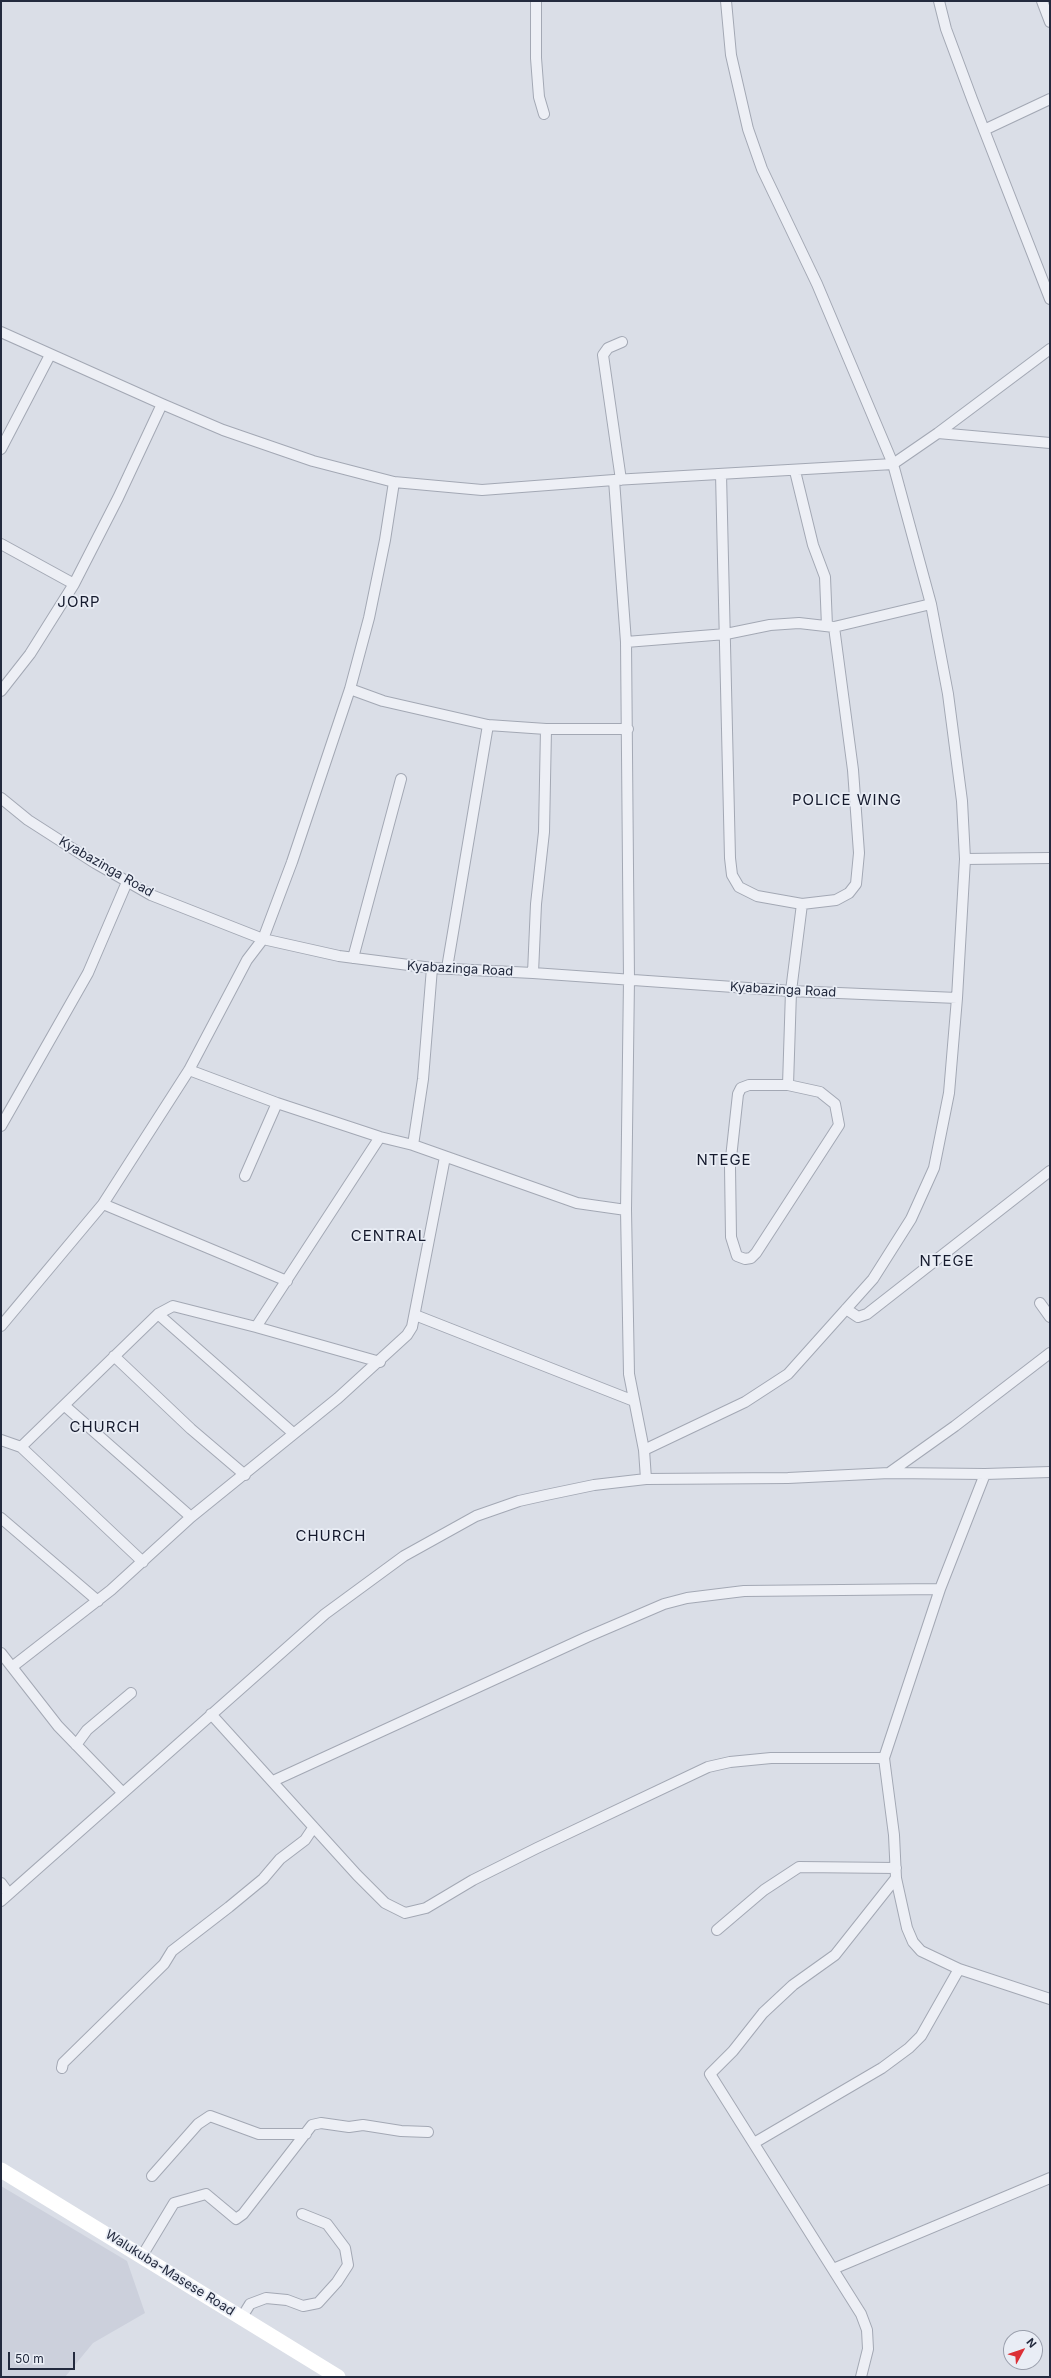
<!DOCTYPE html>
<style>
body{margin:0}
#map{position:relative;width:1051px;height:2378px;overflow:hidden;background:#dadee7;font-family:Inter,sans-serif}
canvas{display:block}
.frame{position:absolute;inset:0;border:2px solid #232a3e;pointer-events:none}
.north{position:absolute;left:1003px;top:2330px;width:40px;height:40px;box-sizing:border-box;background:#e9edf5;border:1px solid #9a9fac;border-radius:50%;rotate:50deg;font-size:11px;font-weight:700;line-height:16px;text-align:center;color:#232a3e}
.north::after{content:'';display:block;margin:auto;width:14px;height:18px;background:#dc2f35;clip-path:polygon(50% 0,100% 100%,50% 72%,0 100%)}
.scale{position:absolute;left:8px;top:2352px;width:67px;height:18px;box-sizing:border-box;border:2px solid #232a3e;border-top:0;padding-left:5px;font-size:12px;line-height:14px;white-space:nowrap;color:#232a3e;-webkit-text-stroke:3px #e9edf5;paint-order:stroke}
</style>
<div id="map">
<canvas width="1051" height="2378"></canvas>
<div class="frame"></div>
<div class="north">N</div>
<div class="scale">50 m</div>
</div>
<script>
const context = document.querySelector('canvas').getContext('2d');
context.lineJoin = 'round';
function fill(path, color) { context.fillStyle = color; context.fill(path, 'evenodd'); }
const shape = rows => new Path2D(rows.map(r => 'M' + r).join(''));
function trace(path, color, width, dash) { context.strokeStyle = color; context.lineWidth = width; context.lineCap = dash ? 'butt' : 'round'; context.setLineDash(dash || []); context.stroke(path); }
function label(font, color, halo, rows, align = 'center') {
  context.font = font + ' Inter,sans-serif'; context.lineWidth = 3.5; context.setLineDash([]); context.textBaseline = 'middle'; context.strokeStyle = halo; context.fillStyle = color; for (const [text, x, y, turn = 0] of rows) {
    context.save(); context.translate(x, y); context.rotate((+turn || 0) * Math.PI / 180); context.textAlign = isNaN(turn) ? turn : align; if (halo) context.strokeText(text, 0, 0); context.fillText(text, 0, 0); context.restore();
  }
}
const built = shape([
 [1,2186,127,2261,145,2313,93,2343,65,2377,1,2377]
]);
const street = shape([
 [536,1,536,58,539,97,544,114],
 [939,1,946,29,972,99,1050,299],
 [1042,1,1050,22],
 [984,130,1050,99],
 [1,332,162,404,223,430,313,461,394,482,482,490,614,480,893,464,938,433,1050,349],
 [938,433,1050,443],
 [1,449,50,355],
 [795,471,813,545,825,577,827,626],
 [721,474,730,858,732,875,739,887,757,896,802,904,836,900,849,893,856,884,859,853,853,770,834,627],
 [614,480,626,642,629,979,626,1210,629,1374,644,1450,646,1479],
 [621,480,603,355,608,348,622,342],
 [1,544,74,584],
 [626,642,726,634,770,625,799,623,834,627,931,604],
 [350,689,383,701,488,725,546,729,628,729],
 [1,691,30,654,74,584,118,498,162,404],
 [1,798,28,820,95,863,151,895,263,939,339,956,432,968,533,973,791,991,957,998],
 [965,859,1050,858],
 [353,958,401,779],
 [432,968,423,1079,413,1145,577,1203,626,1210],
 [447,968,488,725],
 [533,973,536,904,544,832,546,729],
 [189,1070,277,1103,380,1137,413,1145],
 [749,1085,788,1085,820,1092,835,1104,839,1125,756,1253,751,1258,745,1259,737,1256,731,1237,730,1167,738,1094,741,1088,749,1085],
 [788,1085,791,991,802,904],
 [1,1126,88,973,127,882],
 [245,1176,277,1103],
 [103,1204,287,1281],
 [1040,1303,1050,1317],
 [846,1309,858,1317,867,1314,1050,1171],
 [158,1314,293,1433],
 [415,1315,634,1401],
 [1,1326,103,1204,189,1070,247,960,263,939,292,862,350,689,369,618,385,540,394,482],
 [256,1327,380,1137],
 [114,1356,191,1429,245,1475],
 [65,1406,191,1517],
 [1,1440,21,1447,158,1314,173,1306,256,1327,380,1362],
 [21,1447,143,1562],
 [644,1450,745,1402,788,1374,873,1279,911,1219,934,1168,949,1093,957,998,965,859,962,801,948,694,931,604,893,464,817,284,762,169,748,129,731,55,726,1],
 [889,1473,955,1426,1050,1353],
 [985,1474,940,1589,884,1758,894,1835,896,1878,907,1928,913,1942,921,1951,959,1969,1050,1999],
 [1,1518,98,1601],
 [1,1653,58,1726,122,1792],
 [12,1667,111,1590,191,1517,338,1398,407,1335,412,1327,445,1157],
 [211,1714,357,1875,385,1903,405,1913,426,1908,473,1880,537,1848,708,1767,730,1762,771,1758,884,1758],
 [76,1745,87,1730,131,1693],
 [273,1781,587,1637,664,1604,687,1598,744,1591,940,1589],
 [1,1883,9,1894],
 [1,1901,325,1614,404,1556,476,1516,519,1501,546,1495,594,1485,646,1479,788,1478,889,1473,985,1474,1050,1472],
 [717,1930,764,1890,799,1867,896,1868],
 [62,2068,63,2063,164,1964,172,1951,229,1907,263,1879,280,1859,305,1840,313,1828],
 [754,2143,882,2068,909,2048,921,2036,959,1969],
 [152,2176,198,2124,210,2116,259,2134,306,2134],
 [142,2256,174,2203,206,2194,236,2219,243,2214,312,2125,321,2123,349,2127,363,2125,401,2131,428,2132],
 [833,2269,1050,2178],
 [242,2317,250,2304,266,2298,287,2300,303,2306,318,2303,337,2282,348,2265,345,2248,327,2224,302,2214],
 [861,2377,868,2349,867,2330,861,2314,710,2074,733,2051,763,2013,793,1985,835,1955,896,1878]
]);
const secondary = shape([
 [1,2170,338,2377]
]);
const streetNames = [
 ["Kyabazinga Road",106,867,30],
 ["Kyabazinga Road",460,969,3],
 ["Kyabazinga Road",783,990,3],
 ["Walukuba-Masese Road",170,2273,32]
];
const quarterNames = [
 ["JORP",79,602],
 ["POLICE WING",847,800],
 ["NTEGE",724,1160],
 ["CENTRAL",389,1236],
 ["NTEGE",947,1261],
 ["CHURCH",105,1427],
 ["CHURCH",331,1536]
];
fill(built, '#ccd0dc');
trace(street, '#a3a8b4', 12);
trace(street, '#edeff5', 10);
trace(secondary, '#fff', 15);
label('13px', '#232a3e', '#e9edf5', streetNames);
context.letterSpacing = '1px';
label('15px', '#161b2e', '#e9edf5', quarterNames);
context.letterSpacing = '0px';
</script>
